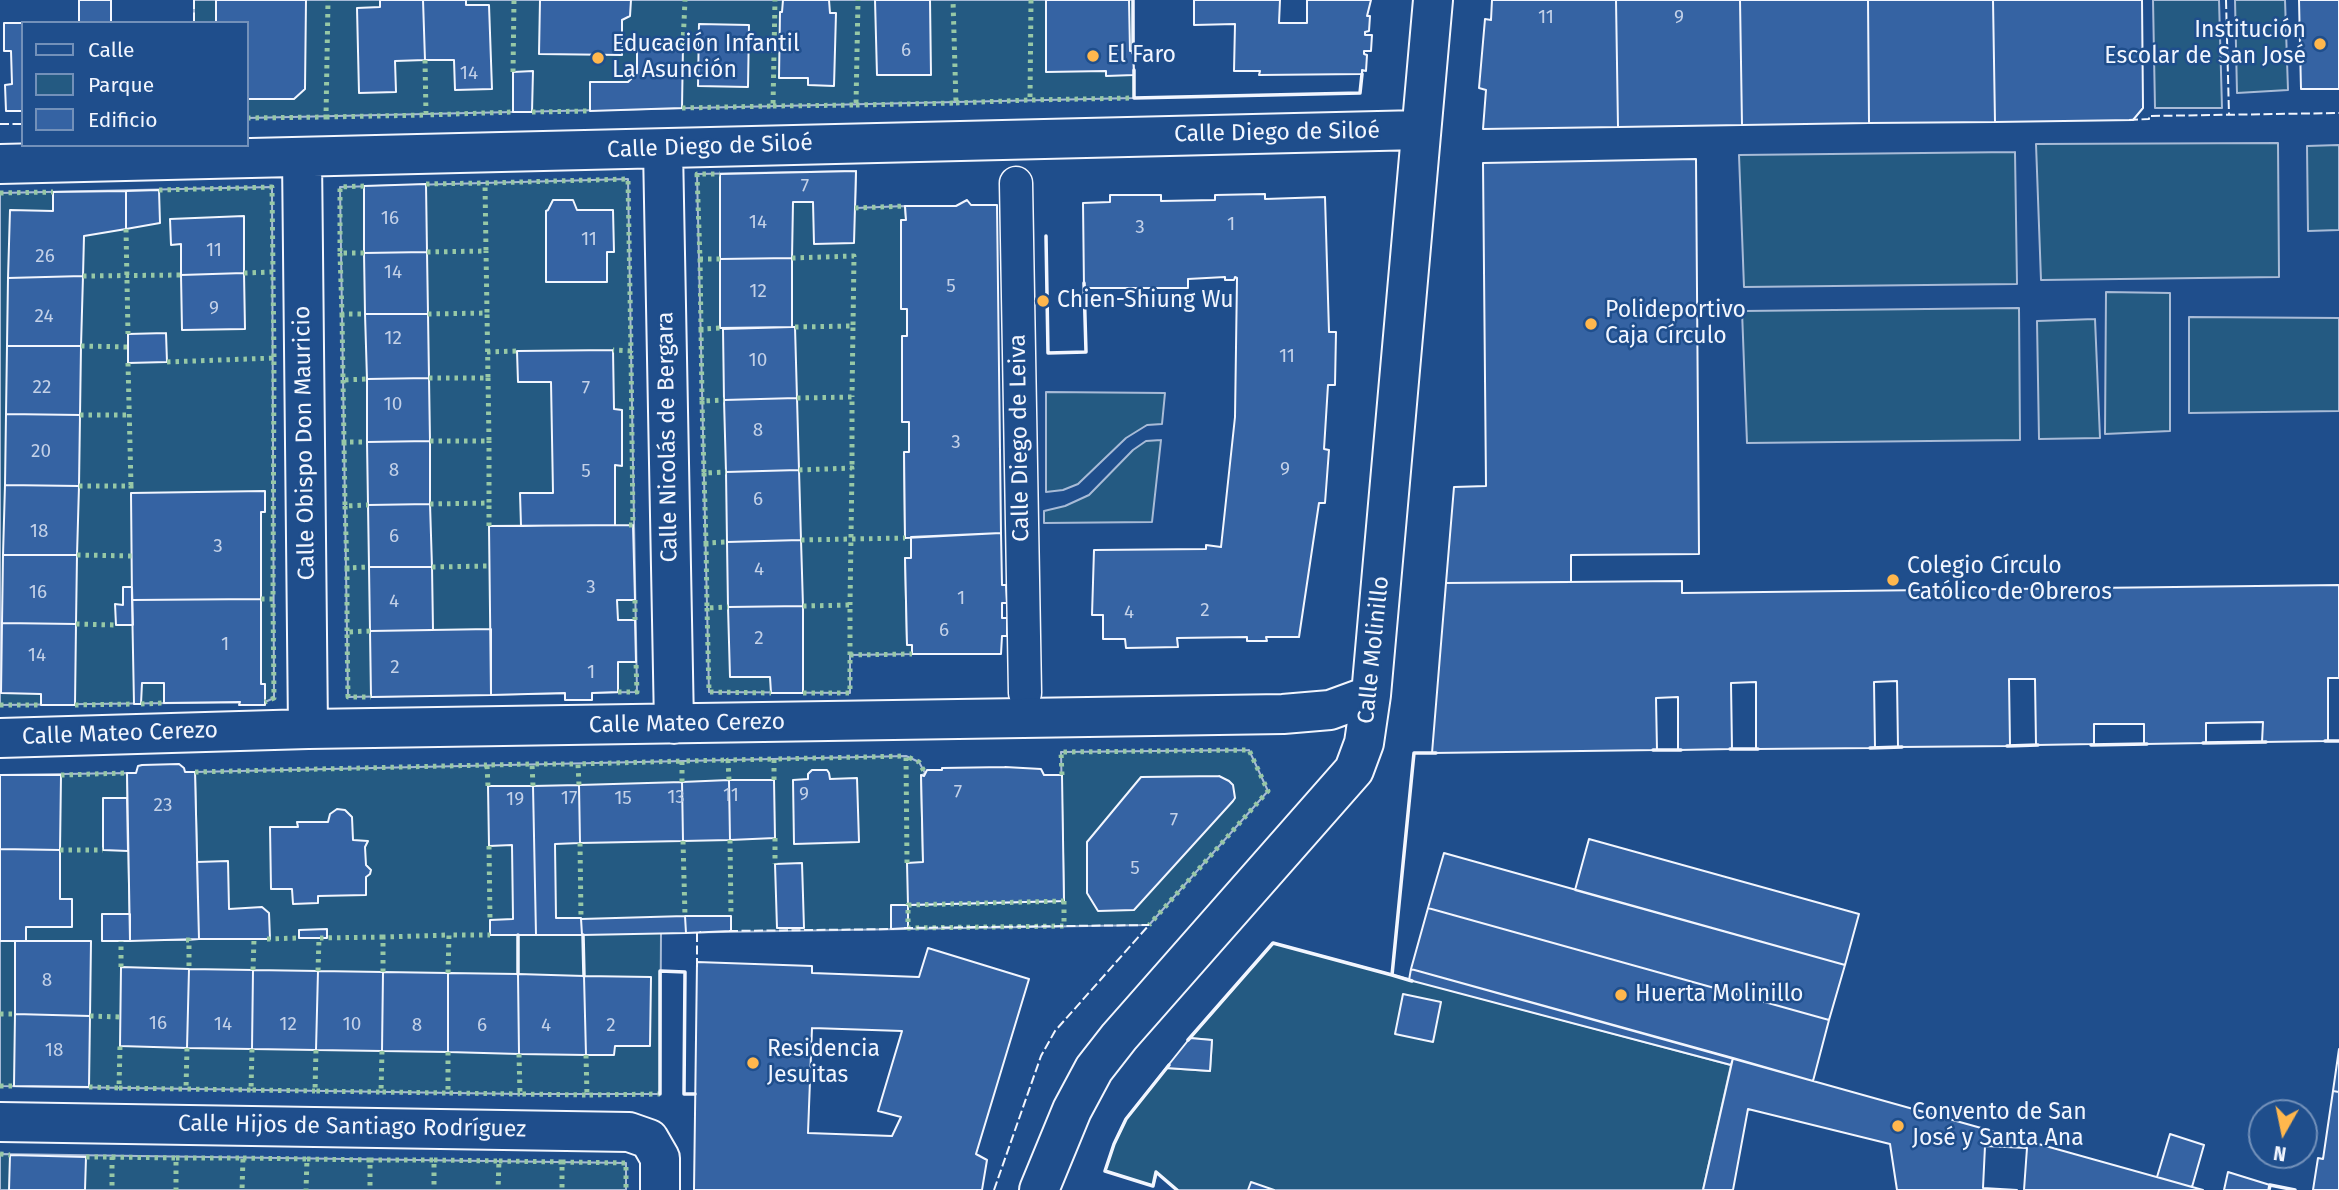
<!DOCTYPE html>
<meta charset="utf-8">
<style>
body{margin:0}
#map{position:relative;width:2339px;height:1190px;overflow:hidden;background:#1f4e8c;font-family:"Fira Sans",sans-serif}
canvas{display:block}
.legend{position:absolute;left:21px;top:21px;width:228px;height:126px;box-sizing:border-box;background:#1f4e8c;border:2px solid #7391ba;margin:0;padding:9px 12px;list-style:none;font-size:21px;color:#f2f6ff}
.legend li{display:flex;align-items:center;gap:14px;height:35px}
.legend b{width:35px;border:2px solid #7391ba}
.north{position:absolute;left:2248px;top:1099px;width:70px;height:70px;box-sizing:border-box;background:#1f4e8c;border:2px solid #7391ba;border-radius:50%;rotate:189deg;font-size:19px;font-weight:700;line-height:28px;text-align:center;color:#f2f6ff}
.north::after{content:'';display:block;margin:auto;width:24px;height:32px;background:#ffb74d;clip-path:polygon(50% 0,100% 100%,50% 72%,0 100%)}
</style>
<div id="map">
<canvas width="2339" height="1190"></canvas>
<ul class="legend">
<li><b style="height:9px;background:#1f4e8c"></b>Calle</li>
<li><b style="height:19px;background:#245a82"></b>Parque</li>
<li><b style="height:19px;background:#3563a3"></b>Edificio</li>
</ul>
<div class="north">N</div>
</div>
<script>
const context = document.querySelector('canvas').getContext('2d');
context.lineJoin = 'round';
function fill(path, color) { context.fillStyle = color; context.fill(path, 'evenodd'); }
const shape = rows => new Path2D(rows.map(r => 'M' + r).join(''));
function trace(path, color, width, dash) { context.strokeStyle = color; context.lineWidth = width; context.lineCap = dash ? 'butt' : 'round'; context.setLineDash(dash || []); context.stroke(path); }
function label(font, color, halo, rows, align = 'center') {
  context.font = font + ' "Fira Sans",sans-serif'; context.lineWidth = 5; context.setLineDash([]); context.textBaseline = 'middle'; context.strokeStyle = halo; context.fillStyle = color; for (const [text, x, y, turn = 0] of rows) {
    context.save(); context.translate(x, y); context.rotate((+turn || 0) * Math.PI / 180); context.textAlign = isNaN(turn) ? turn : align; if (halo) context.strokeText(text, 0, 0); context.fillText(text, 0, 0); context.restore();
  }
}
const green = shape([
 [194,0,1133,0,1134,98,247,118,247,23,194,23,194,0],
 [2153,0,2219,0,2222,108,2155,108,2153,0],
 [2235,0,2285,0,2288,90,2237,93,2235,0],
 [2278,143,2279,277,2041,280,2036,144,2278,143],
 [2339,145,2339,230,2308,231,2307,146,2339,145],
 [2015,152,2017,284,1744,287,1739,155,2015,152],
 [856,171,855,208,905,206,906,220,901,221,901,308,907,309,907,336,902,337,902,421,909,422,909,452,904,453,905,537,911,537,911,558,905,558,907,644,912,645,912,654,850,655,850,693,709,692,697,174,856,171],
 [628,179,637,692,348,697,340,187,628,179],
 [272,187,274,698,265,702,0,705,0,193,272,187],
 [2106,292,2170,293,2170,431,2105,434,2106,292],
 [2019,308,2020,440,1747,443,1742,311,2019,308],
 [2189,317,2339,318,2339,411,2189,413,2189,317],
 [2095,319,2100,438,2039,439,2037,321,2095,319],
 [1046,392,1165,393,1162,424,1147,425,1126,438,1078,484,1063,490,1046,492,1046,392],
 [1161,440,1152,522,1044,523,1044,511,1065,506,1089,495,1133,450,1146,441,1161,440],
 [1249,750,1268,791,1149,925,661,933,660,1094,520,1094,0,1086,0,775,127,773,130,940,189,940,199,939,195,772,906,756,919,762,925,773,921,776,923,862,909,905,1064,901,1061,752,1249,750],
 [1273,943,1731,1065,1703,1190,1177,1190,1157,1173,1153,1186,1105,1171,1114,1144,1126,1119,1166,1068,1210,1071,1212,1040,1190,1038,1273,943],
 [0,1154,626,1163,626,1190,0,1190,0,1154]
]);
const building = shape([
 [79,0,111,0,111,23,79,23,79,0],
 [216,0,306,0,305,89,294,99,247,99,247,23,216,23,216,0],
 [380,0,423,0,425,60,395,61,396,92,359,93,357,8,380,7,380,0],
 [423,0,466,0,466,5,489,5,492,89,455,90,454,60,425,60,423,0],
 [540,0,631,0,630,16,622,20,622,55,539,54,540,0],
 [783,0,829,0,830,13,836,13,834,86,808,85,808,78,779,78,780,12,782,12,783,0],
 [875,0,930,0,931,75,877,75,875,0],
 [1046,0,1129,0,1130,51,1133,51,1134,75,1106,76,1106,71,1046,72,1046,0],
 [1194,0,1280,0,1279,23,1307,23,1307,0,1371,0,1367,16,1370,16,1369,31,1365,32,1365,35,1372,35,1371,51,1364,51,1364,54,1367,55,1366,71,1362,70,1362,74,1259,75,1260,71,1234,71,1235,24,1194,25,1194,0],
 [1492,0,1616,0,1618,127,1483,129,1486,90,1479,88,1485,19,1491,20,1492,0],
 [1616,0,1740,0,1742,125,1618,127,1616,0],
 [1740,0,1868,0,1869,123,1742,125,1740,0],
 [1868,0,1993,0,1995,122,1869,123,1868,0],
 [1993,0,2142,0,2143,108,2133,120,1995,122,1993,0],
 [2299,0,2339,0,2339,89,2301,89,2299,0],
 [4,23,23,23,23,111,6,111,5,85,12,84,11,51,4,51,4,23],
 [699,24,749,25,748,87,698,86,699,24],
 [637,44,683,44,682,108,590,111,590,82,628,82,637,73,637,44],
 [533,71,532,112,513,112,513,72,533,71],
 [1696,159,1699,554,1571,555,1571,582,1446,583,1454,487,1486,486,1483,163,1696,159],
 [856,171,854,243,814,244,813,202,793,202,792,258,720,259,720,174,856,171],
 [426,184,427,252,364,253,364,186,426,184],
 [159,190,160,223,126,229,126,191,159,190],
 [126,191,126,229,84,236,83,276,8,278,10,210,53,211,53,192,126,191],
 [1265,194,1265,199,1325,197,1329,332,1336,332,1335,385,1328,385,1324,449,1329,450,1325,503,1319,503,1299,637,1266,637,1267,641,1247,641,1247,637,1177,638,1178,647,1126,648,1125,639,1103,639,1103,615,1092,615,1094,550,1206,549,1206,545,1221,547,1235,417,1237,278,1235,277,1234,280,1225,280,1225,277,1188,279,1188,288,1084,288,1083,203,1110,202,1110,195,1161,195,1161,201,1215,200,1215,195,1265,194],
 [553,200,573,200,577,210,613,210,614,252,607,252,607,282,546,282,546,211,548,210,553,200],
 [967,200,971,205,997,205,1001,533,905,538,904,452,909,452,909,422,902,422,902,336,907,336,907,309,901,309,901,220,906,220,905,206,956,206,967,200],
 [244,216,244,273,181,275,181,244,171,245,170,219,244,216],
 [427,252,428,314,365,314,364,253,427,252],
 [792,258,792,327,720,328,720,259,792,258],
 [244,273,245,329,182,330,181,275,244,273],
 [83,276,81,346,7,346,8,278,83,276],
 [365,314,428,314,429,378,367,379,365,314],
 [792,327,795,327,797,398,724,400,723,329,792,327],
 [166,333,167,362,128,363,128,334,166,333],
 [7,346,81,346,80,415,6,414,7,346],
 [613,350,614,409,622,410,622,466,615,465,615,525,521,526,520,493,553,493,551,382,518,382,517,351,613,350],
 [429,378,430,441,367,442,367,379,429,378],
 [797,398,799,470,726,472,724,400,797,398],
 [6,414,80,415,79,486,5,485,6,414],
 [430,441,430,504,368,505,367,442,430,441],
 [799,470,801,540,727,542,726,472,799,470],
 [5,485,79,486,77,555,3,555,5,485],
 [265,491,265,512,261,512,261,599,132,600,131,493,265,491],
 [430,504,432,567,369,567,368,505,430,504],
 [633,525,635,600,617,600,618,620,635,620,636,662,618,662,618,692,592,693,592,700,565,700,565,693,491,695,489,526,633,525],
 [1001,533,1002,585,1006,585,1007,603,1002,603,1002,618,1007,618,1007,636,1002,636,1001,654,912,654,912,645,907,645,905,558,911,558,911,537,1001,533],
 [801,540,803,606,728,607,727,542,801,540],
 [3,555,77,555,76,624,2,623,3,555],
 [369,567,432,567,433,630,370,631,369,567],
 [1682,581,1682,593,2339,585,2339,678,2328,678,2328,741,2262,742,2263,722,2206,723,2206,743,2144,744,2144,724,2094,724,2094,744,2036,745,2035,679,2009,679,2010,746,1898,747,1897,681,1874,682,1875,748,1756,749,1756,682,1731,683,1732,749,1678,750,1678,697,1656,698,1657,750,1432,753,1446,583,1682,581],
 [123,587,132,587,133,625,116,625,115,604,123,605,123,587],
 [261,599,261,684,265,684,265,705,239,705,240,702,164,703,164,683,142,683,141,704,134,704,132,600,261,599],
 [803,606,803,693,771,693,770,677,730,677,728,607,803,606],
 [2,623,76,624,75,705,41,705,41,694,1,693,2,623],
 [491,629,491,695,371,697,370,631,491,629],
 [179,764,184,768,185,772,195,772,199,939,130,941,127,773,136,773,138,766,142,765,179,764],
 [1005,767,1041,769,1044,775,1062,775,1064,901,908,905,907,863,923,862,921,775,924,776,927,770,942,770,942,768,1005,767],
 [812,770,827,770,829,773,830,779,857,778,859,842,794,844,793,780,808,779,808,774,812,770],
 [0,775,61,775,60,850,0,849,0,775],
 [1219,776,1229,781,1233,785,1235,798,1233,801,1134,910,1098,911,1087,893,1087,842,1141,777,1219,776],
 [729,780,730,840,683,841,682,782,729,780],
 [729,780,774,780,775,838,730,840,729,780],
 [682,782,683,841,580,843,579,785,682,782],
 [579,785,580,843,555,844,556,918,581,918,582,935,536,935,533,786,579,785],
 [488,786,533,786,536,935,490,935,490,920,513,919,512,845,489,846,488,786],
 [103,798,127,798,128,851,103,850,103,798],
 [337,809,345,810,352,817,353,840,368,841,365,847,366,865,371,870,370,874,366,877,366,895,318,896,318,903,293,904,292,889,271,889,270,827,298,827,297,822,328,822,330,814,337,809],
 [1589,839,1859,914,1845,965,1575,890,1589,839],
 [0,849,60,850,60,899,72,899,72,927,26,927,26,941,0,941,0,849],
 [1444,853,1845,965,1829,1020,1428,908,1444,853],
 [228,861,229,909,262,907,269,913,270,939,199,939,197,862,228,861],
 [802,863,804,928,777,928,775,864,802,863],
 [891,905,908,905,908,928,891,929,891,905],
 [1428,908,1829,1020,1813,1081,1411,969,1428,908],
 [102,914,130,914,130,941,102,941,102,914],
 [685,916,686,933,582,935,581,919,685,916],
 [685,916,731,916,731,931,686,933,685,916],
 [327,929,327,938,299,938,299,930,327,929],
 [15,941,91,941,90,1016,15,1014,15,941],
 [928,948,1029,979,976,1154,987,1160,982,1190,694,1190,697,962,812,966,812,973,919,977,928,948],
 [812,1028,902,1031,878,1111,901,1117,892,1136,808,1133,812,1028],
 [121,967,189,969,187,1048,120,1046,121,967],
 [189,969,253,970,252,1049,187,1048,189,969],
 [1411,969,1733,1058,1731,1065,1409,980,1411,969],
 [253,970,318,971,316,1050,252,1049,253,970],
 [318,971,383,972,382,1051,316,1050,318,971],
 [383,972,448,973,448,1052,382,1051,383,972],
 [448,973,518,974,519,1054,448,1052,448,973],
 [518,974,584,976,586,1055,519,1054,518,974],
 [584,976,651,977,650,1046,615,1046,614,1055,586,1055,584,976],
 [1403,994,1441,1002,1433,1042,1395,1034,1403,994],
 [15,1014,90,1016,89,1087,14,1086,15,1014],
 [1190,1038,1212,1040,1210,1071,1166,1068,1190,1038],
 [2339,1049,2339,1092,2333,1091,2339,1049],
 [1733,1058,1813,1081,2203,1190,2024,1190,2027,1148,1985,1146,1983,1188,2017,1190,1897,1190,1890,1144,1748,1109,1733,1190,1703,1190,1733,1058],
 [2333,1091,2339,1092,2339,1190,2313,1190,2318,1158,2323,1159,2333,1091],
 [2170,1134,2204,1145,2192,1187,2157,1177,2170,1134],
 [10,1155,86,1157,85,1190,9,1190,10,1155],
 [2228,1172,2270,1185,2269,1190,2224,1190,2228,1172],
 [1251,1182,1274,1190,1248,1190,1251,1182]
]);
const pedestrian = shape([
 [1016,183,1025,693]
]);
const minor = shape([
 [663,149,674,724],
 [302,157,308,729],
 [0,164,1420,130],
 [0,738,308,729,1283,714,1330,710,1371,695],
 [0,1122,629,1132,649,1139,660,1158,660,1190],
 [1039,1190,1072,1110,1094,1069,1119,1037,1354,770,1364,743,1371,695,1433,0]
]);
const hedge = shape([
 [1031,0,1030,100,1134,98],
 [683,44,685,0],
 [425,60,426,115,513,112],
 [513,72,514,0],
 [956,103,1030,100],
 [856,105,956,103,953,0],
 [773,106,856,105,858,0],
 [682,108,773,106,775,0],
 [532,112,590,111],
 [326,117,426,115],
 [247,118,326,117,328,0],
 [426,184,485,183],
 [364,186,340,187,340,253,364,253],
 [159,190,272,187,273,272],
 [0,193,53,192],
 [855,208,905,206],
 [126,229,128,334],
 [427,252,486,251,485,183,628,179,631,351,613,350],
 [340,253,342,314,365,314],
 [792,258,854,256,853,326],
 [700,259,701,329,720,328],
 [720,259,700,259,697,174,720,174],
 [244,273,273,272,274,358],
 [83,276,181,275],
 [342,314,343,380,367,379],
 [428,314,487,313,486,251],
 [795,327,853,326,852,397],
 [701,329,702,401,724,400],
 [81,346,128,347],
 [487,352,517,351],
 [167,362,274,358,273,599],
 [128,363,131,486],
 [429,378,488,378,487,313],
 [343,380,344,442,367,442],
 [797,398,852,397,852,468],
 [702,401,704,473,726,472],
 [80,415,129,415],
 [430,441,489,441,488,378],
 [344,442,345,506,368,505],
 [799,470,852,468,850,605],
 [704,473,706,543,727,542],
 [79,486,131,486,131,493],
 [430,504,489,503,489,441],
 [345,506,347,568,369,567],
 [629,525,633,525,631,351],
 [489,526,489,503],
 [801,540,905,538],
 [706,543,707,608,728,607],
 [77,555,132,556],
 [432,567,490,566],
 [347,568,347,632],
 [261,599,273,599,274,698,265,702],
 [635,600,635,620],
 [803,606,850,605,850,655],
 [707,608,709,692,771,693],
 [76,624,116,625],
 [370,631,347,632,348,697,371,697],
 [618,692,637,692,636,662],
 [803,693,850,693,850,655,912,654],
 [141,704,164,703],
 [0,705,41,705],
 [75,705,134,704],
 [195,772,487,765],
 [61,775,127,773],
 [1062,775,1061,752,1249,750,1268,791,1149,925],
 [729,780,728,760,774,759],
 [774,780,774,759,906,756],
 [682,782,682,761,728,760],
 [579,785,578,764,682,761],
 [488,786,487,765,532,764],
 [533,786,532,764,578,764],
 [775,838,775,864],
 [730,840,731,916],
 [683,841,685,916],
 [580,843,581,918],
 [489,846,490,920],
 [60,850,103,850],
 [907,863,906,756,919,762,925,773],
 [1064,901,1064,926,908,928,908,905,1064,901],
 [267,939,299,938],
 [186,940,189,940,189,969],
 [121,967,121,941],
 [253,970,254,939,257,939],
 [318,971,319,938,383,937],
 [383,972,383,937,449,935],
 [448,973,449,935,490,935],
 [0,1014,15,1014],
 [90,1016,120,1017],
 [187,1048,186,1089,251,1090],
 [252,1049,251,1090,315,1091],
 [316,1050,315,1091,381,1092],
 [382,1051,381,1092,448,1093],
 [448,1052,448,1093,520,1094],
 [519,1054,520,1094,587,1095],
 [586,1055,587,1095,660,1094],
 [0,1086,14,1086],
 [89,1087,119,1088,120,1046],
 [119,1088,186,1089],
 [0,1154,10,1155],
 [86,1157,112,1157,112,1190],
 [112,1157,176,1158,176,1190],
 [176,1158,243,1158,242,1190],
 [243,1158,307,1159,306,1190],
 [307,1159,370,1160,370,1190],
 [370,1160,434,1160,434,1190],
 [434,1160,499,1161,498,1190],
 [499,1161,562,1162,562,1190],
 [562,1162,626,1163,626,1190]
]);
const fence = shape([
 [194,0,194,23],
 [2226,0,2229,115],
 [2129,120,2149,119,2149,116,2339,113],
 [0,124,23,124],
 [904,928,1149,925],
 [729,931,894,929],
 [697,967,697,932,701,932],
 [994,1190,1041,1056,1055,1031,1149,925]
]);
const wall = shape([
 [1133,0,1133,53],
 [1134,70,1134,98,1360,93,1362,74],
 [1046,236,1048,353,1086,352,1084,283],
 [2325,741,2339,741],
 [2203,743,2266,742],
 [2091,745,2147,744],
 [2007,746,2038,745],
 [1870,748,1902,747],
 [1730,749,1758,749],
 [1653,750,1681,750],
 [518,935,518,974],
 [583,935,584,976],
 [1412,981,1392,975,1414,753,1436,753],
 [1188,1040,1273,943,1392,975],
 [1169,1065,1126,1119,1114,1144,1105,1171,1153,1186,1156,1172,1177,1190],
 [660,1094,660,971,685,972,684,1094,695,1094],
 [2269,1190,2270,1185,2295,1190]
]);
const markers = [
 [2320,44,7,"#ffb74d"],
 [1093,56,7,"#ffb74d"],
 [598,58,7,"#ffb74d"],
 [1043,301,7,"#ffb74d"],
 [1591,324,7,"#ffb74d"],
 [1893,580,7,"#ffb74d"],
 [1621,995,7,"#ffb74d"],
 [753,1063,7,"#ffb74d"],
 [1898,1126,7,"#ffb74d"]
];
const numberNames = [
 ["11",1546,18],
 ["9",1679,18],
 ["6",906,51],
 ["14",469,74],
 ["7",805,187],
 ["16",390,219],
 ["14",758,223],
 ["1",1231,225],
 ["3",1140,228],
 ["11",589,240],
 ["11",214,251],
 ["26",45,257],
 ["14",393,273],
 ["5",951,287],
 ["12",758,292],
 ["9",214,309],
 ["24",44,317],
 ["12",393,339],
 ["11",1287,357],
 ["10",758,361],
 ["22",42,388],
 ["7",586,389],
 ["10",393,405],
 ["8",758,431],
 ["3",956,443],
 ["20",41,452],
 ["9",1285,470],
 ["8",394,471],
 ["5",586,472],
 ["6",758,500],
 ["18",39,532],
 ["6",394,537],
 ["3",218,547],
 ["4",759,570],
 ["3",591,588],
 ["16",38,593],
 ["1",961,599],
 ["4",394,602],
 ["2",1205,611],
 ["4",1129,613],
 ["6",944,631],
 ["2",759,639],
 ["1",225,645],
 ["14",37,656],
 ["2",395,668],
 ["1",591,673],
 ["7",958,793],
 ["9",804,795],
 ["11",731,796],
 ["13",676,798],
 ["17",569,799],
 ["15",623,799],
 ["19",515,800],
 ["23",163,806],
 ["7",1174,821],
 ["5",1135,869],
 ["8",47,981],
 ["16",158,1024],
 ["14",223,1025],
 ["12",288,1025],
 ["10",352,1025],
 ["8",417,1026],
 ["6",482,1026],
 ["4",546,1026],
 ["2",611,1026],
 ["18",54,1051]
];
const poiNames = [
 ["Institución",2306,31,"right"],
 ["Escolar de San José",2306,57,"right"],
 ["Educación Infantil",612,45],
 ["La Asunción",612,71],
 ["El Faro",1107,56],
 ["Chien-Shiung Wu",1057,301],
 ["Polideportivo",1605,311],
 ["Caja Círculo",1605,337],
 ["Colegio Círculo",1907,567],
 ["Católico de Obreros",1907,593],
 ["Huerta Molinillo",1635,995],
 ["Residencia",767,1050],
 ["Jesuitas",767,1076],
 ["Convento de San",1912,1113],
 ["José y Santa Ana",1912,1139]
];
const streetNames = [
 ["Calle Diego de Siloé",1277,133,-1],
 ["Calle Diego de Siloé",710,147,-2],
 ["Calle Nicolás de Bergara",668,437,-91],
 ["Calle Diego de Leiva",1020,438,-91],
 ["Calle Obispo Don Mauricio",305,443,-91],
 ["Calle Molinillo",1374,650,-84],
 ["Calle Mateo Cerezo",687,724,-1],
 ["Calle Mateo Cerezo",120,734,-2],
 ["Calle Hijos de Santiago Rodríguez",352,1127,1]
];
fill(green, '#245a82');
trace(green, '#a8bbd7', 2);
fill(building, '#3563a3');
trace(building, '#f2f6ff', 2);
trace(pedestrian, '#f2f6ff', 35);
trace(minor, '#f2f6ff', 42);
trace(pedestrian, '#1f4e8c', 32);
trace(minor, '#1f4e8c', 38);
trace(hedge, '#97c8a6', 5, [3.5, 5]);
trace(fence, '#f2f6ff', 2, [9, 3.5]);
trace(wall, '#f2f6ff', 3.5);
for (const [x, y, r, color] of markers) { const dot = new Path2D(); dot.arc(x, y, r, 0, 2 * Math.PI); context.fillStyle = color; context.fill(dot); trace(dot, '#1f4e8c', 2.5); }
label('19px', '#c3d1e8', null, numberNames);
label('23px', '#f2f6ff', '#1f4e8c', poiNames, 'left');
label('23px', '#f2f6ff', '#1f4e8c', streetNames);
</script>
